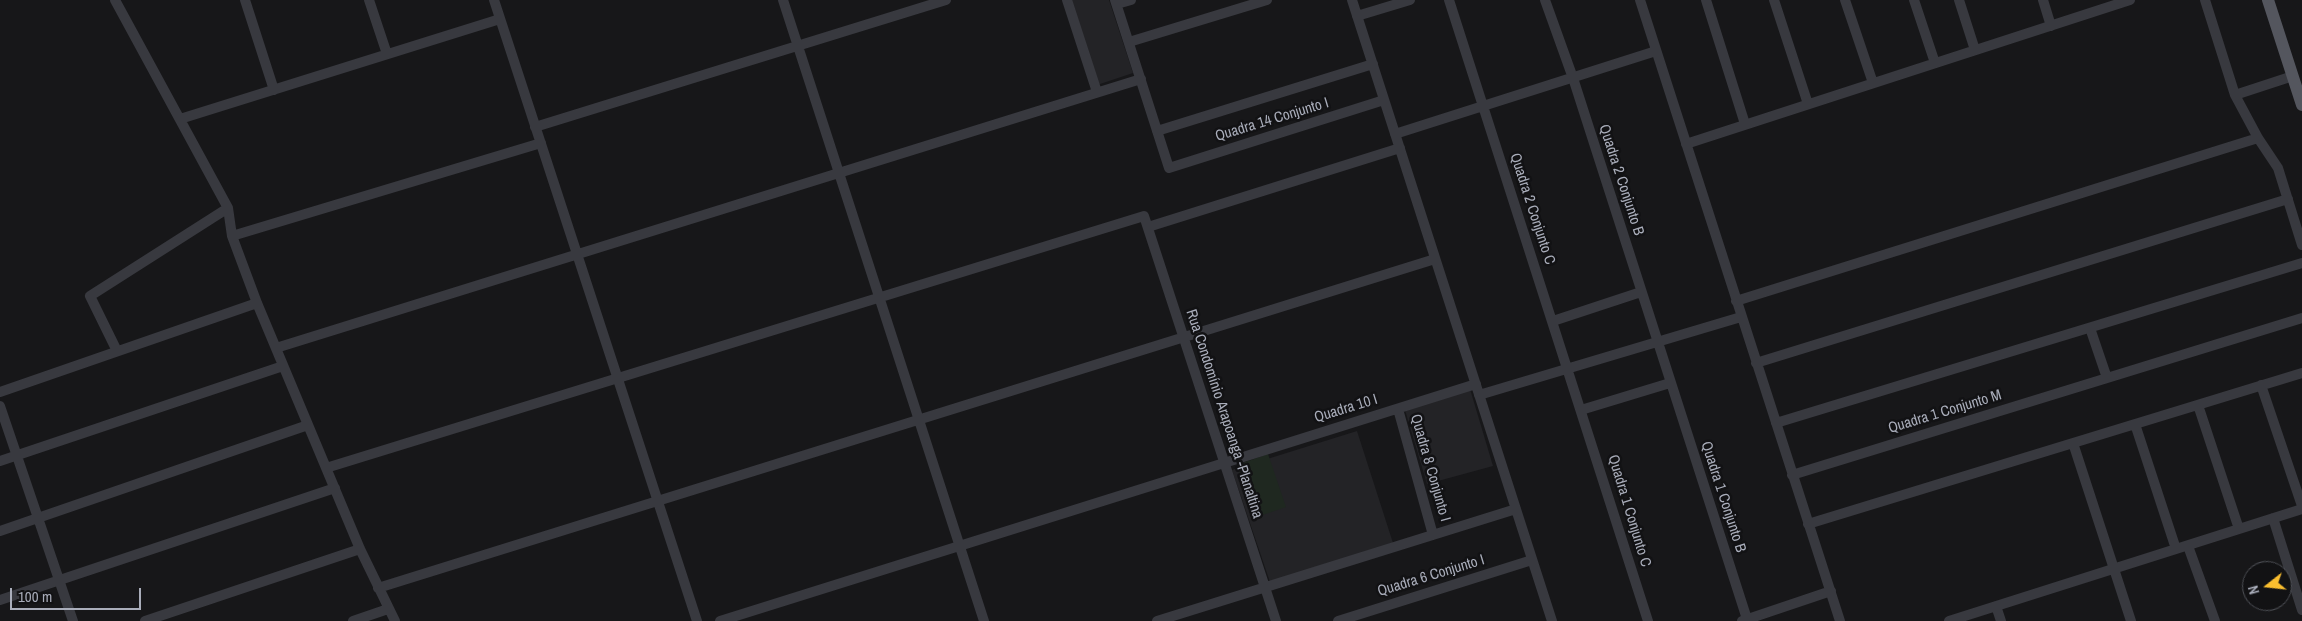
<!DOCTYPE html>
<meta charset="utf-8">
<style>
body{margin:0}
#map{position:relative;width:2302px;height:621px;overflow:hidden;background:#171719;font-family:"Archivo Narrow",sans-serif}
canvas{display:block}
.north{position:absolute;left:2242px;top:561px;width:50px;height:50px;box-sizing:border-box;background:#121214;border:1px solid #4e5056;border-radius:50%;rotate:254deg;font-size:14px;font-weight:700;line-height:20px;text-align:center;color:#a9adba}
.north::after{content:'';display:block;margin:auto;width:18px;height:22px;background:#fabe2f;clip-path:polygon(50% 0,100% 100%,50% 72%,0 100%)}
.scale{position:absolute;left:10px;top:588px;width:131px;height:22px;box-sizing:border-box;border:2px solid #a9adba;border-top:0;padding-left:6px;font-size:15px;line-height:18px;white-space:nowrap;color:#a9adba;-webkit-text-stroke:4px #121214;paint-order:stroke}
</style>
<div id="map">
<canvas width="2302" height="621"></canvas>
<div class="north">N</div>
<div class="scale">100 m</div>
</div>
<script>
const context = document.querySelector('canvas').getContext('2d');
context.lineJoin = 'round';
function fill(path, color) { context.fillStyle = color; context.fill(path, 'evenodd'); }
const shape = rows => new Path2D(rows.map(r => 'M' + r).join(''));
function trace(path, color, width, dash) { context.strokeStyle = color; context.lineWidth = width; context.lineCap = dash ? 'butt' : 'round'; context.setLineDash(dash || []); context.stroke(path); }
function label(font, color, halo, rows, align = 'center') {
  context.font = font + ' "Archivo Narrow",sans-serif'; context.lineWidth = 5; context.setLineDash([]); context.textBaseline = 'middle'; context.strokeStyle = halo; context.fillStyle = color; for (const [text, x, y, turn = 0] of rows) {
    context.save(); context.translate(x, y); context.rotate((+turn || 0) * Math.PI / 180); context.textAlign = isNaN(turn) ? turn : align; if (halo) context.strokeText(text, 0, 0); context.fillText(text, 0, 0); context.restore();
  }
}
const built = shape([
 [1069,0,1109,0,1133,73,1097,85],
 [1470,389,1493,466,1427,484,1405,410],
 [1357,431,1393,543,1270,582,1232,470]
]);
const green = shape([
 [1268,454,1286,507,1254,518,1237,465]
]);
const minor = shape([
 [115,0,228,208,232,236,257,303,360,549,395,621],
 [245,0,274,90],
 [369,0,387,54],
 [494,0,697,621],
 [783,0,984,621],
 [1067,0,1097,92],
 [1115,0,1169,168,1384,100],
 [1352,0,1552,621],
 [1449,0,1648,621],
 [1545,0,1573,78,1747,619],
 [1640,0,1840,621],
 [1706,0,1745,124],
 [1774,0,1808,104],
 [1845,0,1873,83],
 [1914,0,1935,63],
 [1959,0,1975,50],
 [2043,0,2051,26],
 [2205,0,2235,95,2258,138,2278,168,2302,245],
 [1117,4,1131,0],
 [1357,16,1410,0],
 [1129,42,1267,0],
 [2235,95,2293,76],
 [180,119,500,19],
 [535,127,946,0],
 [1157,131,1373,64],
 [1395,134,1656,51],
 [1686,144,2130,0],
 [1148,227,1400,148],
 [232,236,541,143],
 [1736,301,2258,138],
 [1553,321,1641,292],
 [2090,328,2107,378],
 [276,348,1141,79],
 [117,351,90,296,228,208],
 [1756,363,2288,199],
 [2261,385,2302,506],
 [0,392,257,303],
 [1479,395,1741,317],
 [2198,405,2239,529],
 [0,406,73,621],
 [1398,409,1433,535],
 [1581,410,1670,383],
 [1776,423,2302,263],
 [2135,424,2176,549],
 [2073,443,2131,621],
 [0,461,283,366],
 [326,468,1144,216,1276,621],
 [1792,475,2302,318],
 [2273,518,2302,610],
 [1808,524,2302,373],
 [0,531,308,425],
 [2188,546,2215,621],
 [378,588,1435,259],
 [0,600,335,488],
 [1996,606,2001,621],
 [145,621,360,549],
 [353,621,388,609],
 [720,621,1476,384],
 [1157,621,1516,509],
 [1338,621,1532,560],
 [1742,621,1831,591],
 [1949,621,2302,509]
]);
const major = shape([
 [2268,0,2302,105]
]);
const streetNames = [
 ["Quadra 14 Conjunto I",1272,120,-17],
 ["Quadra 2 Conjunto B",1621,180,72],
 ["Quadra 2 Conjunto C",1532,209,72],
 ["Quadra 10 I",1346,409,-17],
 ["Quadra 1 Conjunto M",1945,412,-17],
 ["Rua Condomínio Arapoanga -Planaltina",1224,414,72],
 ["Quadra 8 Conjunto I",1430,468,74],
 ["Quadra 1 Conjunto B",1723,497,72],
 ["Quadra 1 Conjunto C",1629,511,73],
 ["Quadra 6 Conjunto I",1431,576,-17]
];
fill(built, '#232326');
fill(green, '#1f2820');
trace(minor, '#38393f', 10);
trace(major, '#54565e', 12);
label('15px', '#a9adba', '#121214', streetNames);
</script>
